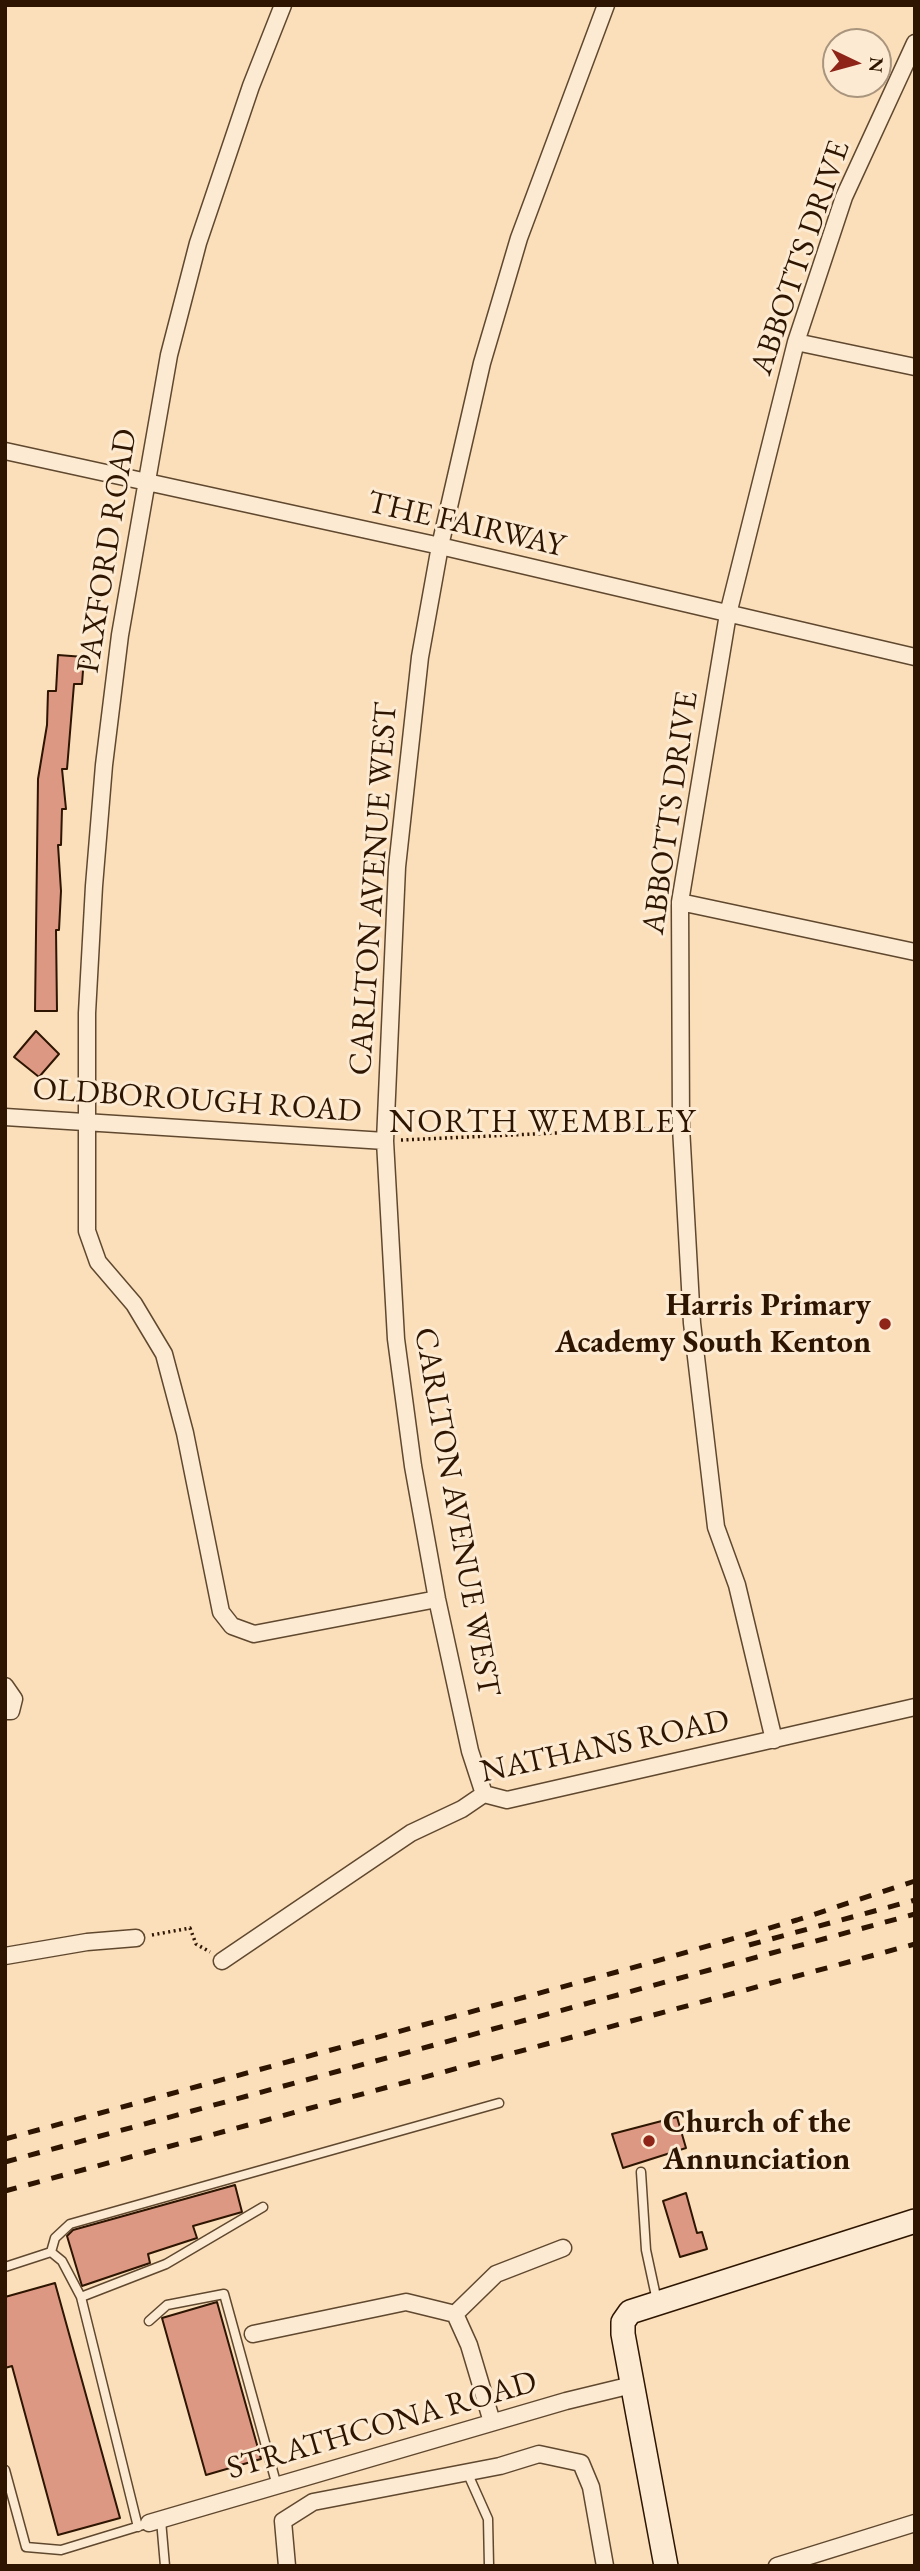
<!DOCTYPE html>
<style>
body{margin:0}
#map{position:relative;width:920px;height:2571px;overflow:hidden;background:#fadfba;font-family:"EB Garamond",serif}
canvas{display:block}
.frame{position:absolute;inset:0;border:7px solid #2d1501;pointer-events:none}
.north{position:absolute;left:822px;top:28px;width:70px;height:70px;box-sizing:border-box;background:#fcead2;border:2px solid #a9957e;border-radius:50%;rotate:95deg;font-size:19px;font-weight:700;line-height:28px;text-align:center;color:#2d1501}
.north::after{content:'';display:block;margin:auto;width:24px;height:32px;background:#8f2418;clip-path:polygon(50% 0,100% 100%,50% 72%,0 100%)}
</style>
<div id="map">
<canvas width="920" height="2571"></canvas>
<div class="frame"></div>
<div class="north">N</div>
</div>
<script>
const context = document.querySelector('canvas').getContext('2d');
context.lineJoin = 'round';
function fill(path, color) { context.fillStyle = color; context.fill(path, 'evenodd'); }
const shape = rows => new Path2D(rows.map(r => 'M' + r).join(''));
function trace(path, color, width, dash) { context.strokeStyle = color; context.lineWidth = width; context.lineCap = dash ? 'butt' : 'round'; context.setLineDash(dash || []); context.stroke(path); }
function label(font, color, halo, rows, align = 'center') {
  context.font = font + ' "EB Garamond",serif'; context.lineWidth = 6; context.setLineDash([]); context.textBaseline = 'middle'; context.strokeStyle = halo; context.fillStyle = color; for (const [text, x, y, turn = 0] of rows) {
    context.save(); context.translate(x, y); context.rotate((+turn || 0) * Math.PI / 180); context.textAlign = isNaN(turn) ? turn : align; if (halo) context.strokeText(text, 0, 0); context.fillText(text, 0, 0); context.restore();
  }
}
const building = shape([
 [58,655,84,657,82,684,74,684,67,769,62,769,66,809,62,809,61,845,58,845,61,891,59,930,56,930,57,1011,35,1011,38,779,47,725,48,691,56,691,58,655],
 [36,1031,59,1054,39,1077,14,1057,36,1031],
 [677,2117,686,2148,623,2168,612,2134,677,2117],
 [235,2185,242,2212,193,2226,197,2238,148,2254,150,2263,82,2286,67,2236,73,2230,235,2185],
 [686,2193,697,2233,702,2232,707,2249,680,2257,663,2201,686,2193],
 [55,2283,120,2518,58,2535,12,2366,5,2368,5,2297,55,2283],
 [217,2302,261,2459,206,2475,162,2318,217,2302]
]);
const path = shape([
 [401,1140,666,1128],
 [152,1935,190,1928,196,1944,210,1952]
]);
const lane = shape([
 [641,2172,646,2250,657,2301],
 [51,2252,55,2238,70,2224,499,2103],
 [5,2267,51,2252,62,2261,81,2297],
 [149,2321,167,2305,224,2294,277,2486],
 [5,2470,26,2547,61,2550,143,2525],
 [467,2472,488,2519,489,2566],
 [161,2520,165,2566],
 [138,2527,81,2297,166,2264,263,2207]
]);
const street = shape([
 [283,5,251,86,198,243,169,355,120,635,104,765,94,886,87,1013,87,1231,98,1262,134,1304,164,1354,185,1433,221,1612,232,1626,254,1634,437,1599],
 [796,342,915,367],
 [5,451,440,546,915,657],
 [680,902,915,952],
 [5,1117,385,1141],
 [5,1686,14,1699,11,1711,5,1711],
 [774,1740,737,1585,716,1527,692,1323,681,1127,680,902,728,614,796,342,844,197,915,43],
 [484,1794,470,1751,437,1599,413,1466,396,1339,385,1141,397,867,420,657,440,546,482,363,519,238,606,5],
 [5,1956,87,1942,136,1938],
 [222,1961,411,1833,462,1809,484,1794,507,1800,915,1707],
 [455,2314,496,2274,563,2248],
 [253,2334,406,2302,455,2314,469,2345,492,2422],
 [149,2523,566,2401,632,2385],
 [287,2566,283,2521,313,2502,500,2466,539,2454,581,2463,591,2487,605,2566],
 [777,2566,915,2523]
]);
const secondary = shape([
 [666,2566,623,2334,623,2322,630,2312,915,2221]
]);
const rail = shape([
 [749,1945,915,1900],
 [5,2139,646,1964,797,1920,915,1881],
 [5,2162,915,1914],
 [5,2191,915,1944]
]);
const markers = [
 [885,1324,7,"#8f2418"],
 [649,2141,7,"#8f2418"]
];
const streetNames = [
 ["ABBOTTS DRIVE",801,258,-71],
 ["THE FAIRWAY",466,525,13],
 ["PAXFORD ROAD",108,551,-81],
 ["ABBOTTS DRIVE",671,813,-82],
 ["CARLTON AVENUE WEST",374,889,-86],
 ["OLDBOROUGH ROAD",197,1101,4],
 ["CARLTON AVENUE WEST",456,1512,80],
 ["NATHANS ROAD",605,1747,-12],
 ["STRATHCONA ROAD",382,2426,-16]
];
const poiNames = [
 ["Harris Primary",871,1306],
 ["Academy South Kenton",871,1343],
 ["Church of the",663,2123,"left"],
 ["Annunciation",663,2160,"left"]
];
const neighbourhoodNames = [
 ["NORTH WEMBLEY",543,1123]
];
fill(building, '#dc9883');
trace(building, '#2d1501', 2);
trace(lane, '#60482f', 11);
trace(street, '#60482f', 19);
trace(secondary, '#2d1501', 26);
trace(path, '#2d1501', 3.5, [2, 3.5]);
trace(lane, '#fcead2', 8);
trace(street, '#fcead2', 16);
trace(secondary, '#fcead2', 23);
trace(rail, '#2d1501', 5, [12, 12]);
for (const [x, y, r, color] of markers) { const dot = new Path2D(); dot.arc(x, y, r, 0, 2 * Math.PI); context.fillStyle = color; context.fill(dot); trace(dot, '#fcead2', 2.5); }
label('32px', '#2d1501', '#fcead2', streetNames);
label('bold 32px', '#2d1501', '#fcead2', poiNames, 'right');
context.letterSpacing = '2px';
label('33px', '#2d1501', '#fcead2', neighbourhoodNames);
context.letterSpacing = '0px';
</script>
